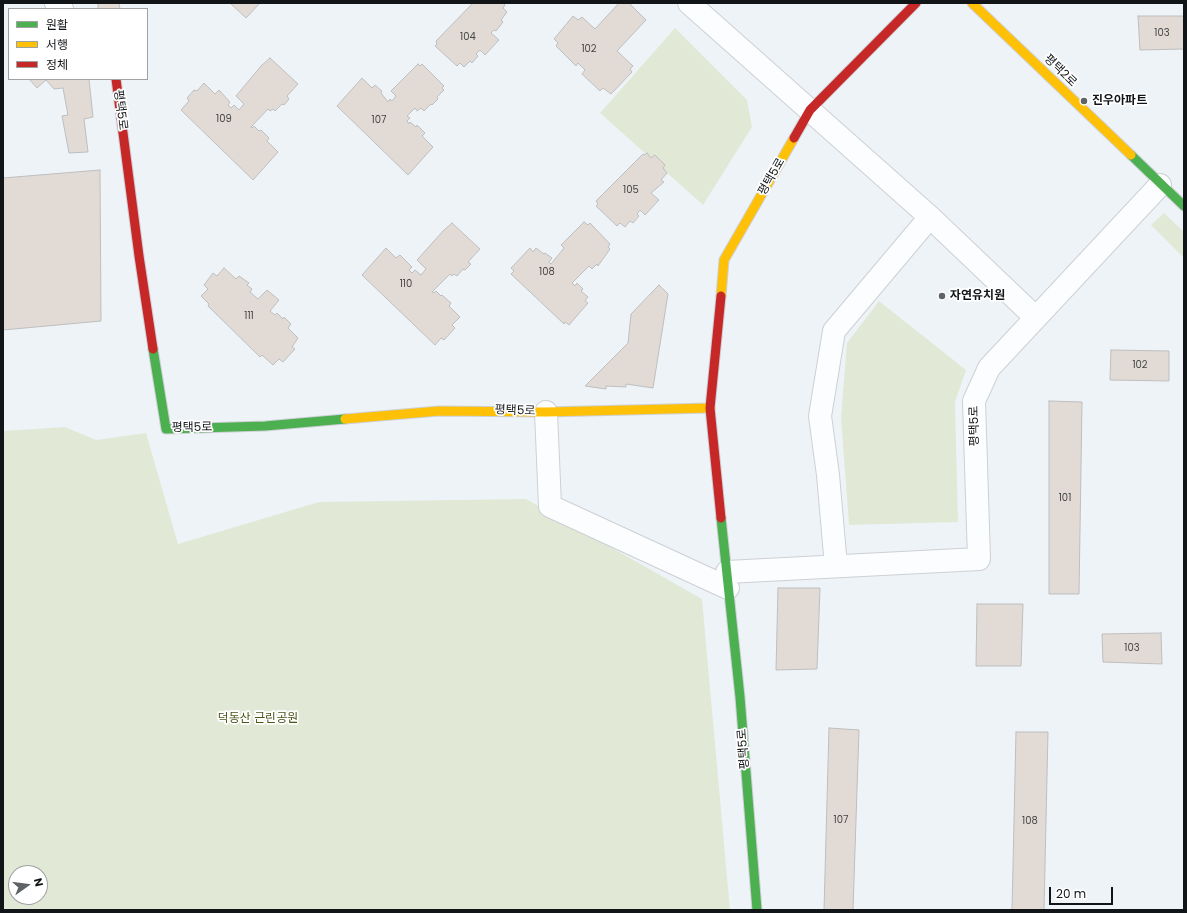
<!DOCTYPE html>
<meta charset="utf-8">
<style>
body{margin:0}
#map{position:relative;width:1187px;height:913px;overflow:hidden;background:#eef3f8;font-family:Poppins,"Noto Sans KR",sans-serif}
canvas{display:block}
.frame{position:absolute;inset:0;border:4px solid #121517;pointer-events:none}
.legend{position:absolute;left:8px;top:8px;width:140px;height:72px;box-sizing:border-box;background:#fff;border:1px solid #a0a1a2;margin:0;padding:5px 7px;list-style:none;font-size:12px;color:#121517}
.legend li{display:flex;align-items:center;gap:8px;height:20px}
.legend b{width:20px;border:1px solid #a0a1a2}
.north{position:absolute;left:8px;top:865px;width:40px;height:40px;box-sizing:border-box;background:#fff;border:1px solid #a0a1a2;border-radius:50%;rotate:76deg;font-size:11px;font-weight:700;line-height:16px;text-align:center;color:#121517}
.north::after{content:'';display:block;margin:auto;width:14px;height:18px;background:#5f6366;clip-path:polygon(50% 0,100% 100%,50% 72%,0 100%)}
.scale{position:absolute;left:1049px;top:887px;width:64px;height:18px;box-sizing:border-box;border:2px solid #121517;border-top:0;padding-left:5px;font-size:12px;line-height:14px;white-space:nowrap;color:#121517;-webkit-text-stroke:3px #fff;paint-order:stroke}
</style>
<div id="map">
<canvas width="1187" height="913"></canvas>
<div class="frame"></div>
<ul class="legend">
<li><b style="height:5px;background:#4caf50"></b>원활</li>
<li><b style="height:5px;background:#ffc107"></b>서행</li>
<li><b style="height:5px;background:#c62828"></b>정체</li>
</ul>
<div class="north">N</div>
<div class="scale">20 m</div>
</div>
<script>
const context = document.querySelector('canvas').getContext('2d');
context.lineJoin = 'round';
function fill(path, color) { context.fillStyle = color; context.fill(path, 'evenodd'); }
const shape = rows => new Path2D(rows.map(r => 'M' + r).join(''));
function trace(path, color, width, dash) { context.strokeStyle = color; context.lineWidth = width; context.lineCap = dash ? 'butt' : 'round'; context.setLineDash(dash || []); context.stroke(path); }
function label(font, color, halo, rows, align = 'center') {
  context.font = font + ' Poppins,"Noto Sans KR",sans-serif'; context.lineWidth = 3.5; context.setLineDash([]); context.textBaseline = 'middle'; context.strokeStyle = halo; context.fillStyle = color; for (const [text, x, y, turn = 0] of rows) {
    context.save(); context.translate(x, y); context.rotate((+turn || 0) * Math.PI / 180); context.textAlign = isNaN(turn) ? turn : align; if (halo) context.strokeText(text, 0, 0); context.fillText(text, 0, 0); context.restore();
  }
}
const green = shape([
 [675,28,747,100,752,127,703,205,600,113],
 [1164,213,1184,232,1184,258,1151,225],
 [879,301,966,370,955,402,958,522,849,525,841,418,847,343],
 [65,427,96,440,146,433,178,544,319,502,526,499,702,599,730,910,3,910,3,431],
 [16,873,40,873,40,897,16,897]
]);
const building = shape([
 [98,3,119,3,120,9,98,9,98,3],
 [230,3,260,3,246,18,230,3],
 [473,3,503,3,505,5,503,8,507,12,501,20,503,22,496,31,494,30,491,33,499,40,485,55,480,50,476,54,478,56,472,63,470,61,464,67,460,63,457,66,435,46,437,44,436,41,473,3],
 [619,3,629,3,646,20,617,51,633,66,630,69,632,72,611,94,603,88,600,91,582,74,585,70,578,63,576,66,556,46,558,43,554,39,573,16,578,20,582,17,595,29,619,3],
 [1138,16,1184,16,1184,49,1140,50,1138,16],
 [270,58,298,84,287,96,289,99,284,105,282,104,275,111,273,109,270,111,268,109,251,127,252,128,254,126,259,131,261,130,269,138,267,141,278,152,253,180,181,110,189,101,187,98,194,90,197,91,204,83,215,94,219,90,230,102,228,105,231,108,234,105,239,110,244,104,236,96,261,66,270,58],
 [418,64,420,66,422,64,444,86,442,88,444,90,437,97,438,99,432,105,431,104,424,111,421,108,417,111,415,108,407,116,410,118,407,121,409,124,410,122,416,127,417,125,425,133,422,136,433,147,408,175,337,106,362,78,372,88,375,85,382,91,381,93,388,102,390,99,392,101,396,96,391,91,418,64],
 [29,79,89,79,93,117,84,119,88,152,69,153,62,116,68,115,63,88,54,89,46,80,37,88,29,79],
 [647,153,651,158,655,155,665,165,663,168,667,173,661,180,664,182,651,193,659,200,645,215,640,210,637,214,639,216,633,223,630,221,625,227,620,223,617,226,596,206,598,204,596,201,643,154,645,155,647,153],
 [100,170,101,321,3,330,3,178,100,170],
 [584,222,588,225,590,223,610,244,608,247,610,249,598,266,597,264,592,269,589,266,572,283,575,286,577,283,583,289,581,291,588,297,585,301,588,303,569,325,565,322,564,324,511,274,514,271,511,268,530,248,533,252,536,248,544,254,545,253,552,258,549,262,551,264,564,248,561,245,584,222],
 [452,223,480,249,468,262,471,264,465,270,463,269,457,276,454,274,452,276,450,274,432,292,434,293,436,291,441,296,442,295,451,303,449,306,460,317,452,325,455,328,444,340,441,338,435,345,362,275,386,248,396,258,400,255,412,267,409,270,412,273,415,270,421,275,426,269,417,260,443,231,452,223],
 [224,268,236,279,239,276,249,283,247,285,252,289,250,292,258,299,267,290,279,300,270,311,275,315,277,313,283,319,284,317,291,324,288,328,298,338,292,347,295,349,283,362,279,359,273,365,262,355,260,357,208,306,209,304,201,296,208,289,204,285,213,273,217,276,224,268],
 [659,285,668,294,653,388,626,384,626,387,606,386,606,389,585,386,628,343,631,314,659,285],
 [1111,350,1169,351,1169,381,1110,380,1111,350],
 [1049,401,1082,402,1079,594,1049,594,1049,401],
 [778,588,820,588,817,669,776,670,778,588],
 [977,604,1023,604,1021,666,976,666,977,604],
 [1161,633,1162,664,1103,662,1102,634,1161,633],
 [829,728,859,730,853,910,824,910,829,728],
 [1016,732,1048,732,1044,910,1012,910,1016,732]
]);
const street = shape([
 [56,3,62,9],
 [689,3,930,217,1035,317],
 [546,412,550,506,728,588],
 [836,566,828,475,820,416,834,331,930,217],
 [727,572,979,559,974,401,989,368,1160,185]
]);
const fast = shape([
 [1131,155,1184,206],
 [153,349,166,429,265,426,345,419],
 [721,518,740,697,757,910]
]);
const slow = shape([
 [972,3,1131,155],
 [721,296,724,260,794,138],
 [345,419,439,411,546,412,710,408]
]);
const jam = shape([
 [116,79,139,256,153,349],
 [794,138,810,110,916,3],
 [721,296,710,408,721,518]
]);
const markers = [
 [1084,101,4,"#5f6366"],
 [942,296,4,"#5f6366"]
];
const numberNames = [
 ["103",1162,33],
 ["104",468,37],
 ["102",589,49],
 ["109",224,119],
 ["107",379,120],
 ["105",631,190],
 ["108",547,272],
 ["110",406,284],
 ["111",249,316],
 ["102",1140,365],
 ["101",1065,498],
 ["103",1132,648],
 ["107",841,820],
 ["108",1030,821]
];
const streetNames = [
 ["평택2로",1060,71,44],
 ["평택5로",120,110,83],
 ["평택5로",772,177,-60],
 ["평택5로",515,411,2],
 ["평택5로",975,426,-91],
 ["평택5로",192,428,-1],
 ["평택5로",744,749,-94]
];
const poiNames = [
 ["진우아파트",1092,101],
 ["자연유치원",950,296]
];
const parkNames = [
 ["덕동산 근린공원",258,719]
];
fill(green, '#e1e9d6');
fill(building, '#e2dbd5');
trace(building, '#bdbebf', 1);
trace(street, '#cdd0d4', 24);
trace(fast, '#cdd0d4', 11);
trace(slow, '#cdd0d4', 11);
trace(jam, '#cdd0d4', 11);
trace(street, '#fcfdfe', 22);
trace(fast, '#4caf50', 9);
trace(slow, '#ffc107', 9);
trace(jam, '#c62828', 9);
for (const [x, y, r, color] of markers) { const dot = new Path2D(); dot.arc(x, y, r, 0, 2 * Math.PI); context.fillStyle = color; context.fill(dot); trace(dot, '#fff', 1.5); }
label('10px', '#464646', null, numberNames);
label('12px', '#121517', '#fff', streetNames);
label('bold 12px', '#121517', '#fff', poiNames, 'left');
label('12px', '#4a561a', '#fff', parkNames);
</script>
